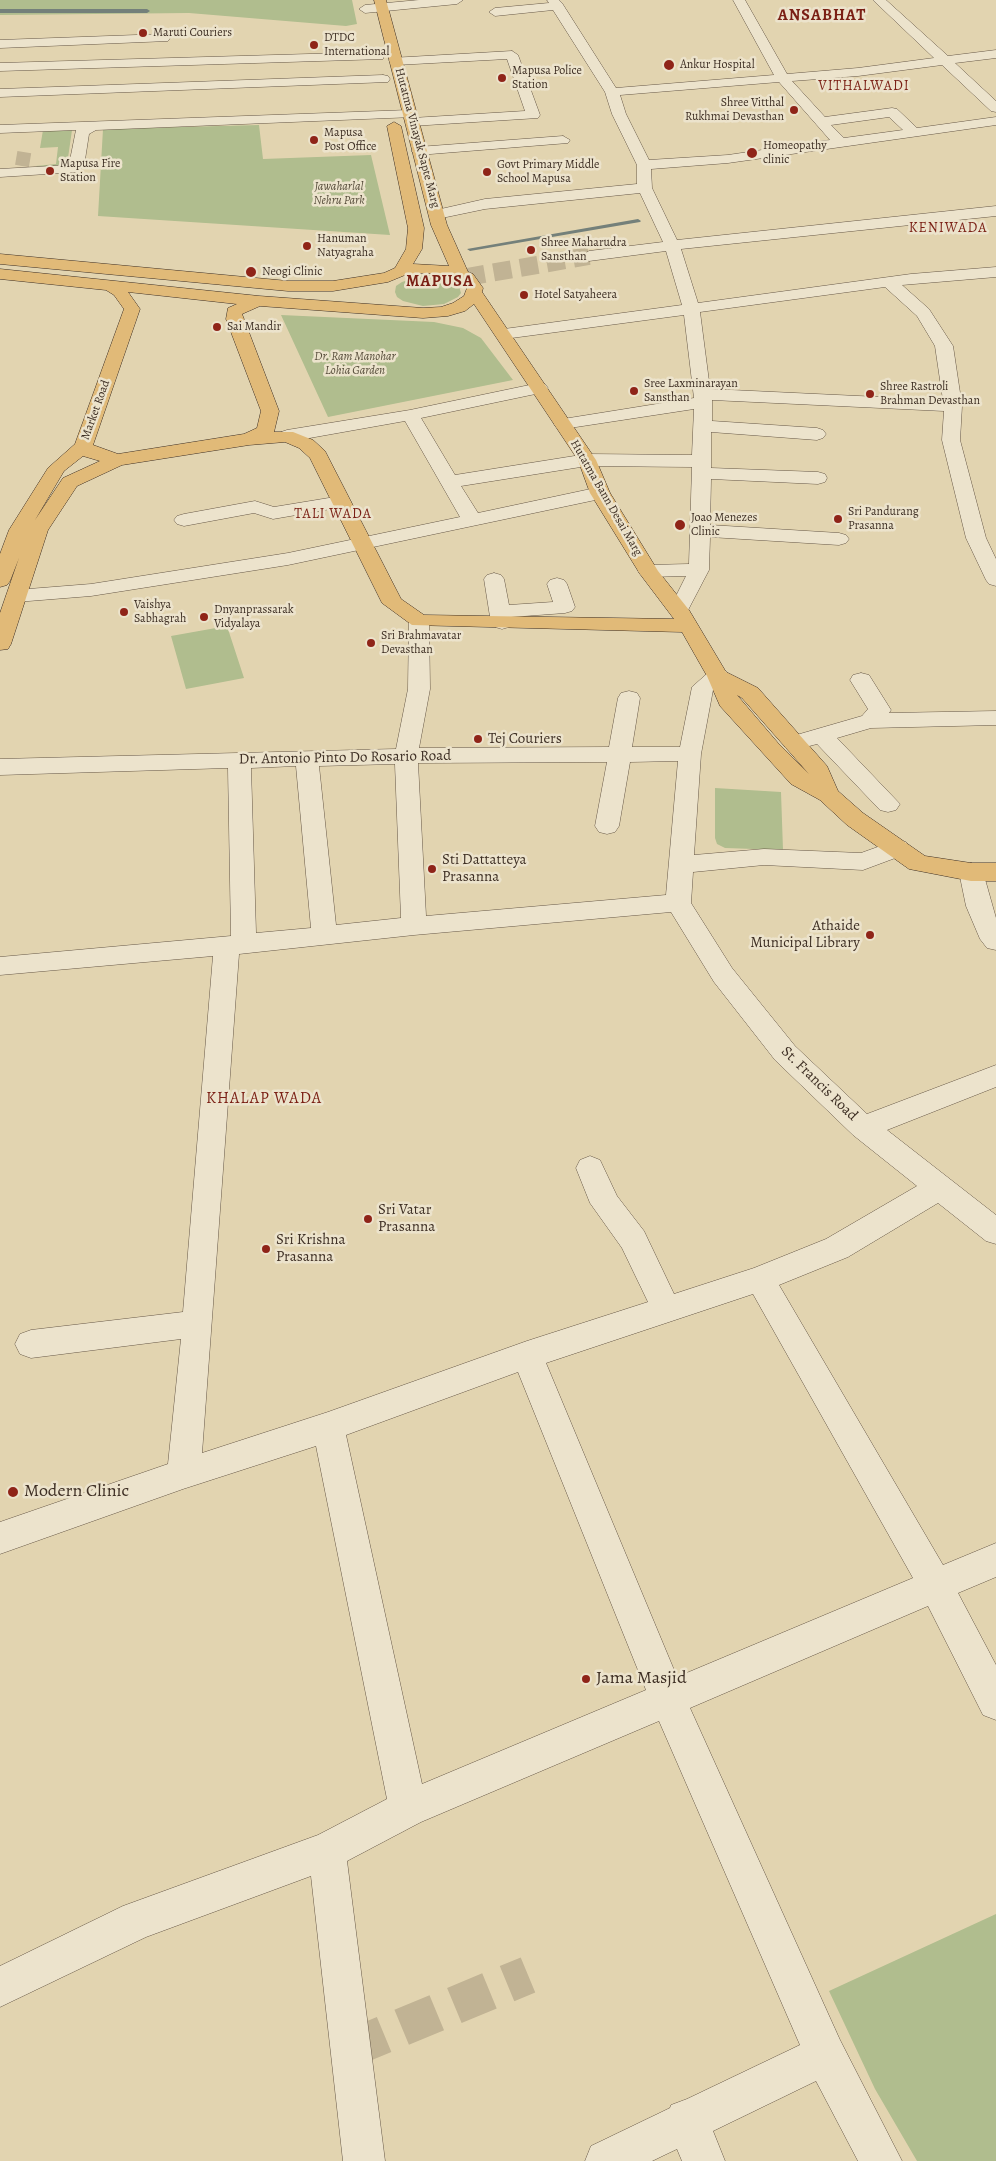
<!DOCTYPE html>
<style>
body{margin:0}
canvas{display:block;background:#e2d4b0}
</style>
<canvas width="996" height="2161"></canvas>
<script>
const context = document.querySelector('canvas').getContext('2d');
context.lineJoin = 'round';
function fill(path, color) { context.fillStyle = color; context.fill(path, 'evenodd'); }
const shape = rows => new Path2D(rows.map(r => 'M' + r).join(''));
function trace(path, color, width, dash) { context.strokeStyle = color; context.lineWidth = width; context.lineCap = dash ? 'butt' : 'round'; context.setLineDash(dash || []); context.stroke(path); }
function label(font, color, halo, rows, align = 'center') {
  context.font = font + ' Alegreya,serif'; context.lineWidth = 5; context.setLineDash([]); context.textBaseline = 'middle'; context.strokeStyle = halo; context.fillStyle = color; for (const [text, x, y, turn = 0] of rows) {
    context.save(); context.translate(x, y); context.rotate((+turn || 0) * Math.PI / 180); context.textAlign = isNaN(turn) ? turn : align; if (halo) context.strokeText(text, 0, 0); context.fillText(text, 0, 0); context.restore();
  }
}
const green = shape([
 [0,0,352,0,357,24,346,26,189,13,0,15],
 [259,125,263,159,371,155,390,235,98,216,103,129],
 [43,130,72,130,67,165,39,168,36,166,56,164,58,147,40,148],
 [431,275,442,277,458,283,461,293,458,297,444,304,423,306,403,301,397,297,395,292,396,286,402,282,420,276],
 [281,315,434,322,463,328,481,338,513,380,328,417],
 [227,626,244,678,186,689,171,636],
 [715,788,781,792,783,850,725,848,717,844,715,838],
 [996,1914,996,2161,917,2161,875,2089,829,1991]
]);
const stream = shape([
 [0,9,147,9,150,11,147,13,0,13,0,9],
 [638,219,641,221,640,222,470,251,467,249,638,219]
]);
const minorTunnelFar2 = shape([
 [22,166,25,148]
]);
const minorTunnelFar1 = shape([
 [467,277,589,256]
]);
const minorTunnel = shape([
 [349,2049,528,1975]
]);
const minor = shape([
 [419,0,463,0,457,4,365,13,359,9,365,5,419,0],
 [547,0,559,0,562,3,616,88,774,75,733,0,745,0,787,74,858,68,934,58,873,0,886,0,948,56,996,50,996,58,955,63,996,101,996,112,991,111,942,65,858,76,792,81,825,117,892,108,897,109,917,128,996,117,996,125,728,163,651,169,652,188,677,240,996,206,996,216,681,249,698,303,911,274,996,267,996,277,902,285,929,309,953,346,962,406,960,440,986,538,996,559,996,586,989,584,986,580,966,538,942,440,944,411,712,400,712,421,817,428,823,430,826,434,823,438,817,440,711,432,711,468,818,472,825,474,827,478,825,482,818,484,711,479,710,525,839,533,846,535,849,539,846,543,839,545,710,537,709,570,686,614,679,616,672,614,669,610,686,576,648,577,641,575,638,571,641,567,648,565,689,564,692,467,587,466,461,486,478,513,600,487,607,489,610,493,607,497,600,499,288,565,91,596,16,602,9,600,6,596,9,592,16,590,91,584,288,553,460,517,405,421,287,442,281,440,278,436,281,432,287,430,410,410,539,383,545,384,548,388,545,392,421,418,455,475,587,454,692,455,694,409,563,429,557,428,554,424,557,420,563,419,694,398,684,315,504,339,498,338,496,334,498,330,504,329,682,305,666,251,589,261,581,256,589,251,663,242,640,193,485,209,437,219,429,214,432,211,485,199,637,184,637,165,612,114,605,92,553,10,495,16,489,12,495,8,549,3,547,0],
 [779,82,830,140,728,155,649,160,626,114,620,95,779,82],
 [889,117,903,130,844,138,831,125,889,117],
 [885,287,917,316,935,346,943,400,710,389,700,312,885,287],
 [164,34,168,35,170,38,168,41,0,48,0,40,164,34],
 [512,51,518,55,540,115,538,118,412,126,405,122,412,118,525,111,507,59,396,65,389,61,391,58,512,51],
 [378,52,384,56,383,59,0,71,0,63,378,52],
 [383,75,388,76,390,79,388,82,0,97,0,89,383,75],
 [409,110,414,111,416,114,414,117,96,130,89,134,84,166,78,172,0,177,0,169,69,165,76,130,0,133,0,125,409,110],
 [563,136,570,140,568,143,418,155,411,151,418,147,563,136],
 [341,496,348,498,351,502,348,506,273,519,254,513,184,526,177,524,174,520,177,516,184,514,255,501,274,507,341,496],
 [494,573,501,575,504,579,509,605,553,602,547,584,550,580,557,578,564,580,567,584,575,607,572,611,565,613,511,617,513,623,509,627,502,629,495,627,491,623,484,579,487,575,494,573],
 [419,615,426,617,429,621,430,689,419,748,609,747,618,698,621,693,629,691,637,693,640,698,632,747,680,747,692,687,710,671,718,669,726,671,729,676,713,690,701,754,694,855,764,849,861,853,897,840,906,842,909,848,906,854,863,870,764,865,693,872,691,903,732,968,795,1046,867,1114,996,1065,996,1087,887,1130,996,1215,996,1244,986,1241,938,1203,848,1257,779,1285,943,1565,996,1543,996,1577,958,1593,996,1665,996,1720,983,1715,928,1606,690,1708,840,2040,902,2161,858,2161,816,2081,713,2131,725,2161,682,2161,677,2149,652,2161,585,2161,591,2146,670,2108,671,2105,687,2099,800,2045,659,1721,421,1822,347,1861,385,2161,343,2161,311,1876,146,1937,0,2007,0,1966,123,1906,318,1835,387,1799,316,1446,183,1489,0,1554,0,1522,168,1464,181,1339,31,1358,20,1354,15,1344,20,1334,31,1330,183,1312,213,956,0,975,0,957,231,936,228,768,0,775,0,759,396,749,408,689,409,621,412,617,419,615],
 [678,761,666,895,426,916,418,763,607,762,595,826,599,832,607,834,615,832,619,826,630,762,678,761],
 [395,764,401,918,336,925,319,766,395,764],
 [296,766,311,928,256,933,251,768,296,766],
 [671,912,714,982,775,1060,853,1135,917,1186,826,1239,754,1268,674,1294,644,1231,617,1196,600,1160,590,1156,580,1160,576,1168,590,1203,622,1248,648,1302,527,1341,328,1412,202,1453,239,954,414,935,671,912],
 [753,1294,913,1578,677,1677,546,1363,753,1294],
 [518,1372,646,1690,422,1784,346,1435,518,1372],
 [861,673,869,675,891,710,889,713,996,711,996,725,871,728,837,738,900,804,896,810,888,812,880,810,817,744,794,750,786,748,783,743,786,738,862,716,868,709,850,680,853,675,861,673],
 [971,863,980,866,983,872,996,918,996,950,987,948,980,939,966,906,959,872,962,866,971,863]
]);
const major = shape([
 [374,0,386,0,447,225,468,272,473,274,483,288,482,292,596,460,610,493,658,571,689,610,726,672,758,688,827,766,838,791,863,813,925,856,971,863,996,863,996,881,971,881,909,869,847,825,820,800,791,784,720,706,707,676,682,632,412,625,382,603,310,458,299,448,285,442,249,445,122,465,77,486,48,530,11,644,8,649,0,650,0,613,19,558,10,581,7,585,0,587,0,554,9,530,48,468,75,444,124,309,114,295,106,290,0,279,0,269,259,296,423,308,441,307,453,303,464,296,467,288,461,280,441,274,421,273,405,275,388,282,333,291,288,291,0,264,0,254,288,281,333,281,384,273,395,268,406,249,408,228,387,126,394,122,401,126,424,228,422,249,413,264,449,266,431,225,374,0],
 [128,292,237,304,228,308,226,319,261,411,257,428,244,434,118,454,93,445,140,309,128,292],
 [474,304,578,460,590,493,640,574,674,619,424,615,401,599,325,451,313,440,293,432,274,432,279,411,242,314,260,306,423,318,448,316,465,311,474,304],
 [83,456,100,461,63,478,35,520,64,471,83,456],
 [737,695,742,698,809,774,778,743,737,695]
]);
const markers = [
 [143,33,5,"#8f2418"],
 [314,45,5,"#8f2418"],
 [669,65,6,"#8f2418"],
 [502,78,5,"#8f2418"],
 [794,110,5,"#8f2418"],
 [314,140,5,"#8f2418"],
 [752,153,6,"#8f2418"],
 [50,171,5,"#8f2418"],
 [487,172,5,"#8f2418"],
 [307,246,5,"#8f2418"],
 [531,250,5,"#8f2418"],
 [251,272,6,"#8f2418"],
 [524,295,5,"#8f2418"],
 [217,327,5,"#8f2418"],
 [634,391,5,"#8f2418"],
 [870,394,5,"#8f2418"],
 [838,519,5,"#8f2418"],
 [680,525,6,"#8f2418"],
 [124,612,5,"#8f2418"],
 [204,617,5,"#8f2418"],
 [371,643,5,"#8f2418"],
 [478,739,5,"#8f2418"],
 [432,869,5,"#8f2418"],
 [870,935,5,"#8f2418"],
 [368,1219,5,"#8f2418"],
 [266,1249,5,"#8f2418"],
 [13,1492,6,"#8f2418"],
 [586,1679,5,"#8f2418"]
];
const farPoinames = [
 ["Maruti Couriers",153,33],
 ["DTDC",324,38],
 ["International",324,52],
 ["Ankur Hospital",680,65],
 ["Mapusa Police",512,71],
 ["Station",512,85],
 ["Shree Vitthal",784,103,"right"],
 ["Rukhmai Devasthan",784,117,"right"],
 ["Mapusa",324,133],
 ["Post Office",324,147],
 ["Homeopathy",763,146],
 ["clinic",763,160],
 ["Mapusa Fire",60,164],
 ["Station",60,178],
 ["Govt Primary Middle",497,165],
 ["School Mapusa",497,179],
 ["Hanuman",317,239],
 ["Natyagraha",317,253],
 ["Shree Maharudra",541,243],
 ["Sansthan",541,257],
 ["Neogi Clinic",262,272],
 ["Hotel Satyaheera",534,295],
 ["Sai Mandir",227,327],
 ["Sree Laxminarayan",644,384],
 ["Sansthan",644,398],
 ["Shree Rastroli",880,387],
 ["Brahman Devasthan",880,401],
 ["Sri Pandurang",848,512],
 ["Prasanna",848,526],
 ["Joao Menezes",691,518],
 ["Clinic",691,532],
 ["Vaishya",134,605],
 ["Sabhagrah",134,619],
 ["Dnyanprassarak",214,610],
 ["Vidyalaya",214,624],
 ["Sri Brahmavatar",381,636],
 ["Devasthan",381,650]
];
const farStreetnames = [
 ["Hutatma Vinayak Sapte Marg",417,138,75],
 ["Market Road",96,410,-70],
 ["Hutatma Bann Desai Marg",606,498,60]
];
const farParknames = [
 ["Jawaharlal",339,187],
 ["Nehru Park",339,201],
 ["Dr. Ram Manohar",355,357],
 ["Lohia Garden",355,371]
];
const farNeighbourhoodnames = [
 ["VITHALWADI",864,87],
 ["KENIWADA",948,229],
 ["TALI WADA",333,515]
];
const poiNames = [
 ["Tej Couriers",488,739],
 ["Sti Dattatteya",442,860],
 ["Prasanna",442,877],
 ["Athaide",860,926,"right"],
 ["Municipal Library",860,943,"right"],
 ["Sri Vatar",378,1210],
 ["Prasanna",378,1227],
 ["Sri Krishna",276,1240],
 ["Prasanna",276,1257]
];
const streetNames = [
 ["Dr. Antonio Pinto Do Rosario Road",345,758,-1],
 ["St. Francis Road",819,1084,44]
];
const farDistrictnames = [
 ["ANSABHAT",822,16],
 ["MAPUSA",440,282]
];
const neighbourhoodNames = [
 ["KHALAP WADA",264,1099]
];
const nearPoinames = [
 ["Modern Clinic",24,1492],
 ["Jama Masjid",596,1679]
];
fill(green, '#b0bd8e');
fill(stream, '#74807a');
trace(minorTunnelFar2, '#c1b394', 14, [14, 7]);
trace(minorTunnelFar1, '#c1b394', 18, [18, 9]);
trace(minorTunnel, '#c1b394', 38, [38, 19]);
trace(minor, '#675847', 1);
trace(major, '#3e2f24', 1);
fill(minor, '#ece3cc');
fill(major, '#e1ba78');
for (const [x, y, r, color] of markers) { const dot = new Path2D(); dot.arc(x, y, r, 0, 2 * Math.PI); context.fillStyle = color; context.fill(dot); trace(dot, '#ece3cc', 2); }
label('12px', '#3e2f24', '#ece3cc', farPoinames, 'left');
label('12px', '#3e2f24', '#ece3cc', farStreetnames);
label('italic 12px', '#554b39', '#ece3cc', farParknames);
context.letterSpacing = '1px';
label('14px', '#7a1f14', '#ece3cc', farNeighbourhoodnames);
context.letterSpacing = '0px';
label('15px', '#3e2f24', '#ece3cc', poiNames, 'left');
label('15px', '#3e2f24', '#ece3cc', streetNames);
context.letterSpacing = '1px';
label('bold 16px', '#7a1f14', '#ece3cc', farDistrictnames);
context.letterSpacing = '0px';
context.letterSpacing = '1px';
label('16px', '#7a1f14', '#ece3cc', neighbourhoodNames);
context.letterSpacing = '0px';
label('18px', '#3e2f24', '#ece3cc', nearPoinames, 'left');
</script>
